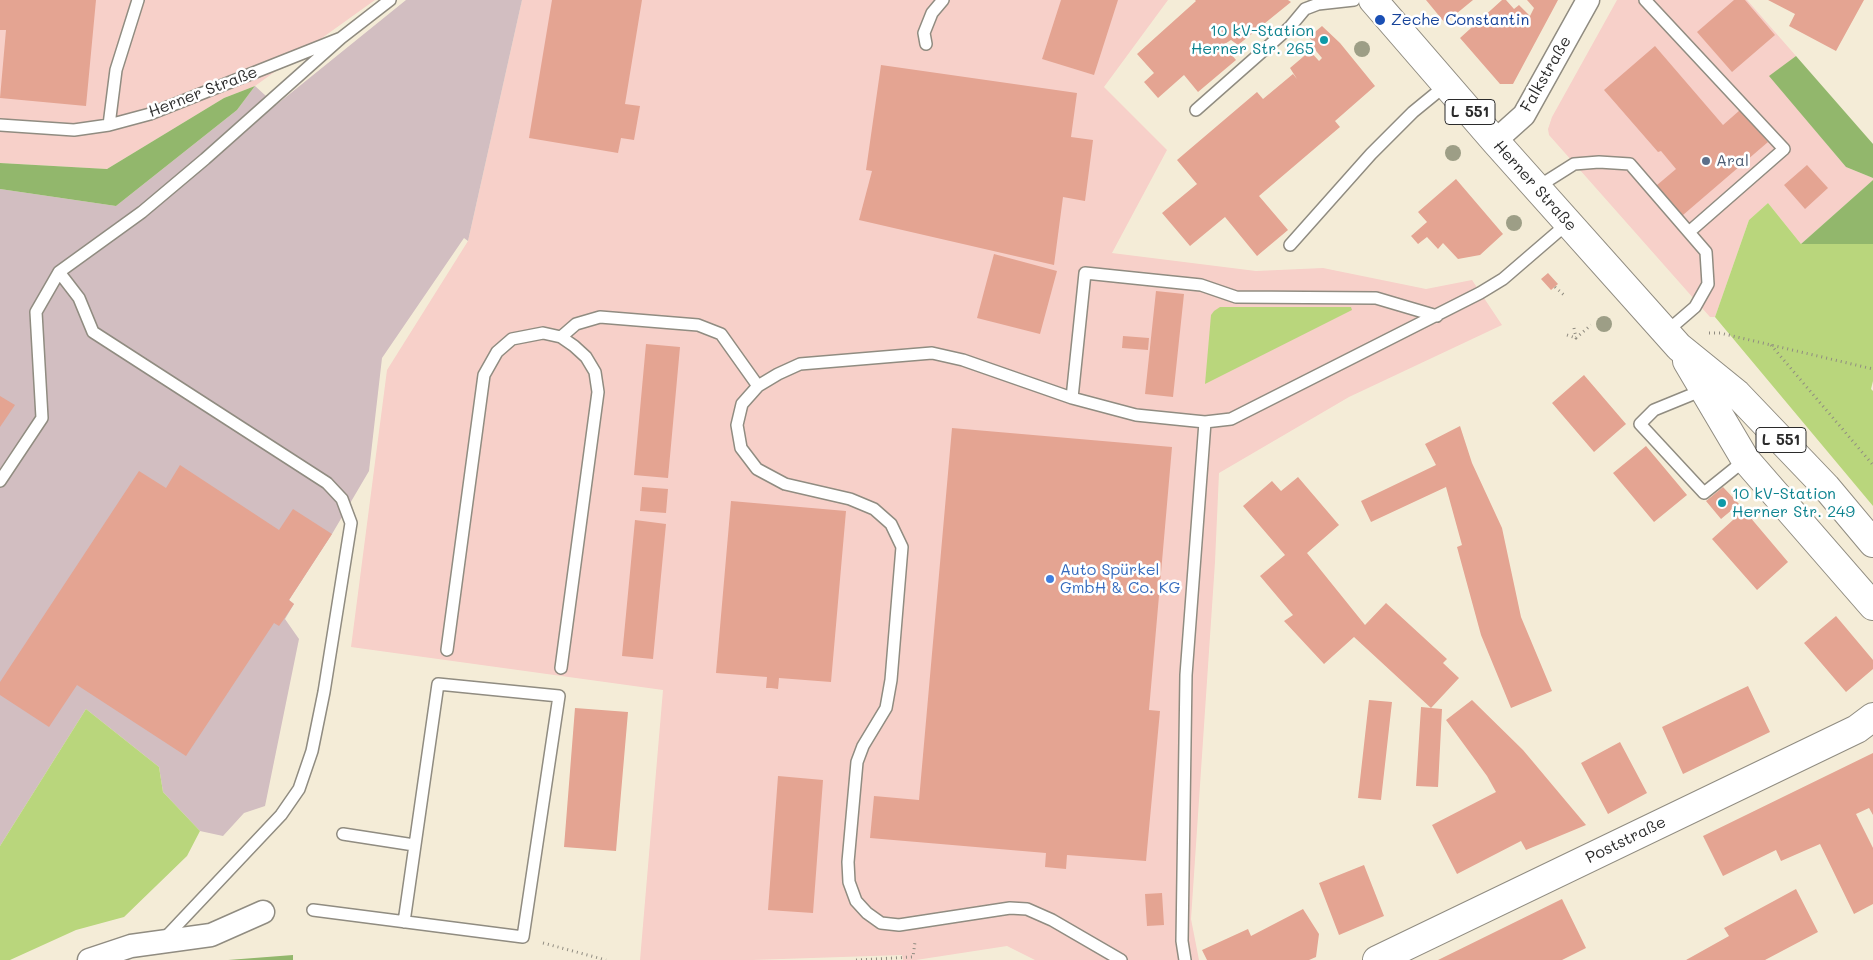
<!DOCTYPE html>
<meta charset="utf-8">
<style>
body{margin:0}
canvas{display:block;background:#f4ecd7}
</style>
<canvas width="1873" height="960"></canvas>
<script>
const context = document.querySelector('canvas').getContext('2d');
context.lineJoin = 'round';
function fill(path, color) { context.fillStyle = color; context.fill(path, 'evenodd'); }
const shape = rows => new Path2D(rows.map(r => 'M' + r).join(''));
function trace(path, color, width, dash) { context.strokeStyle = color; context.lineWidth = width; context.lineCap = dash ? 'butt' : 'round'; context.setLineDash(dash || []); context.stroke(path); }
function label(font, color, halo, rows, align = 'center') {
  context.font = font + ' Mali,sans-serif'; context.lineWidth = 5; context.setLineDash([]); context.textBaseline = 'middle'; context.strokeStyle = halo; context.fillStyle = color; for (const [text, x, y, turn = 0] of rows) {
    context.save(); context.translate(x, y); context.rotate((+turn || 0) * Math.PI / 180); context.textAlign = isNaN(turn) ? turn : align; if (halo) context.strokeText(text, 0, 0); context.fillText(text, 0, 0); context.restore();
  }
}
const built = shape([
 [0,0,375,0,255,86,224,98,107,169,0,163],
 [522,0,1168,0,1104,87,1167,150,1112,253,1256,271,1323,268,1426,289,1472,280,1502,325,1349,397,1219,473,1215,562,1191,919,1199,960,1035,960,1007,946,916,960,903,960,902,955,752,960,640,960,663,690,351,647,387,370,468,241],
 [1617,0,1747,0,1796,56,1770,76,1846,167,1873,178,1873,180,1801,244,1768,203,1749,220,1715,317,1710,317,1549,135,1548,129,1552,117]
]);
const industrial = shape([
 [406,0,522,0,468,241,464,238,382,358,369,471,332,534,289,600,294,604,285,619,299,639,265,806,244,813,223,836,200,831,163,792,159,767,86,709,0,846,0,189,116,206,237,110,255,86,276,105]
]);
const green = shape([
 [1768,203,1801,244,1873,244,1873,381,1871,389,1873,391,1873,506,1715,317,1749,220],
 [1220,307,1351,307,1352,310,1205,384,1211,315,1214,311],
 [86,709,159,767,163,792,200,831,187,856,124,917,76,930,10,960,0,960,0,846]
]);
const forest = shape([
 [1796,56,1873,144,1873,178,1846,167,1769,76],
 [255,86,237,110,116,206,0,189,0,163,107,169,224,98],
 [1873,180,1873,244,1801,244],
 [293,955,293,960,228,960]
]);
const building = shape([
 [0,0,96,0,86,106,0,98,6,30,0,30],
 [552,0,642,0,625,104,640,106,634,140,621,138,618,153,529,138],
 [1061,0,1118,0,1094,75,1042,59],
 [1195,0,1288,0,1291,2,1238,45,1231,40,1223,45,1236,60,1198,92,1184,75,1158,98,1144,82,1154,73,1137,54,1196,1],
 [1426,0,1473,0,1445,23],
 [1502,0,1506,0,1514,9,1519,5,1530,16,1534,8,1527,0,1558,0,1513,84,1500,84,1460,38],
 [1734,0,1745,0,1775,35,1732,72,1697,32],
 [1768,0,1864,0,1836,51,1789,26,1795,14],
 [1322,26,1340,43,1375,86,1335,121,1340,127,1259,196,1288,230,1257,256,1225,217,1190,246,1162,213,1197,184,1177,160,1257,92,1263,99,1293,74,1297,79,1290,68,1310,51,1319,61,1322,58,1312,46,1315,44,1309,37],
 [1655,46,1723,125,1740,110,1768,142,1676,221,1650,191,1676,169,1661,151,1658,152,1604,90],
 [881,65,1077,93,1071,137,1093,140,1085,201,1063,197,1054,265,859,220,872,171,866,170],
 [1807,165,1828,188,1805,209,1784,185],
 [1456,179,1503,234,1480,255,1458,259,1443,243,1438,249,1427,237,1418,244,1411,236,1427,222,1418,212],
 [994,254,1057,271,1040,334,977,318],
 [1548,273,1558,284,1551,290,1541,279],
 [1156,291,1184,294,1173,397,1145,394],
 [1123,336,1149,338,1148,350,1122,348],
 [646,344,680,347,668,478,634,475],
 [1584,375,1626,424,1594,452,1552,403],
 [0,396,15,405,0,427],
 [1460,426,1472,463,1502,528,1521,617,1552,691,1511,708,1481,635,1457,547,1462,545,1446,487,1371,522,1361,501,1436,465,1425,444],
 [952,428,1172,447,1149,710,1160,711,1146,861,1067,855,1066,869,1045,867,1046,853,870,838,874,796,919,800],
 [1646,446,1687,495,1654,522,1613,473],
 [180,465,279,530,293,509,332,534,289,600,294,604,284,619,279,626,274,623,186,756,77,685,49,727,0,695,0,682,139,471,166,488],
 [1298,477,1339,525,1307,553,1365,625,1386,603,1447,659,1443,663,1459,678,1431,708,1442,709,1438,787,1416,786,1421,707,1431,708,1354,637,1324,664,1284,621,1293,615,1260,576,1285,555,1243,506,1272,481,1281,491],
 [642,487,668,489,666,513,640,511],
 [1723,487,1739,504,1721,519,1706,501],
 [731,501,846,511,831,682,779,678,778,689,771,688,766,688,767,677,716,673],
 [1744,510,1788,562,1757,590,1712,539],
 [635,520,666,524,653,659,622,656],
 [1836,616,1873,660,1873,669,1846,692,1804,643],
 [1748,686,1770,732,1683,774,1662,727],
 [1369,700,1392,702,1381,800,1358,798],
 [1472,700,1523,750,1586,825,1526,850,1521,841,1457,874,1432,825,1496,792,1487,776,1446,720],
 [575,708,628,712,616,851,564,847],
 [1620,742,1647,793,1608,814,1581,763],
 [1873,753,1873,815,1869,808,1856,814,1873,848,1873,904,1854,914,1820,844,1781,861,1776,850,1723,876,1703,836],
 [778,776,823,780,813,913,768,910],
 [1364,865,1384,916,1339,935,1319,883],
 [1796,889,1818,932,1765,960,1686,960,1729,936,1724,928],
 [1162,893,1164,925,1147,926,1145,894],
 [1562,899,1586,948,1562,960,1438,960],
 [1303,909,1319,934,1316,957,1309,960,1207,960,1202,950,1248,929,1251,936]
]);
const path = shape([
 [1555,287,1564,295],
 [1574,328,1576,338,1591,325],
 [1709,333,1720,333,1873,369],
 [1567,335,1576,338],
 [1771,345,1873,465],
 [543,943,606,960],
 [856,960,913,957,915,942]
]);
const lane = shape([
 [1645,0,1784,149,1689,232],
 [926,44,924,33,932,13,943,0],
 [1196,110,1290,27,1305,9,1318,4,1354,0],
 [0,125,74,130,109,125,150,114,341,38,390,0],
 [109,125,116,70,138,0],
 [1536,188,1574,164,1599,162,1630,164,1706,252,1708,284,1695,307,1666,332],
 [1290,245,1371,154,1413,112,1446,85],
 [59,272,79,298,93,332,327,483,342,499,351,523,324,692,312,751,299,789,281,815,164,939],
 [561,337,576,324,600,317,698,325,721,334,758,386],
 [1703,390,1654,410,1640,424,1704,493,1745,460],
 [1072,398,1085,273,1201,285,1236,297,1376,298,1437,316],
 [0,481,42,418,36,312,59,272,142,212,205,159,341,38],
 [447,650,484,375,497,352,512,339,543,333,561,337,574,346,586,357,595,372,598,392,561,668],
 [343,834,414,845],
 [313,910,523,937,559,696,438,684,404,922],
 [1121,960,1052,920,1027,909,1010,908,899,925,881,923,867,913,856,901,849,882,848,862,857,762,863,746,886,708,891,680,902,547,891,524,874,509,850,499,785,484,757,469,741,448,737,425,742,404,758,386,778,374,800,364,932,353,963,360,1072,398,1136,415,1205,422,1231,419,1480,293,1503,279,1568,223],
 [1185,960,1182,941,1186,675,1205,422]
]);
const street = shape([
 [1495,141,1524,115,1588,0],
 [89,960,131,946,211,935,263,912]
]);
const secondary = shape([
 [1377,960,1857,729,1873,717]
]);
const primary = shape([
 [1373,0,1495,141,1679,347,1737,394,1826,487,1873,543],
 [1687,361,1745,459,1873,606]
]);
const trees = [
 [1362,49],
 [1453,153],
 [1514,223],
 [1604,324]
];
const markers = [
 [1380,20,6,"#1a4fb4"],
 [1324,40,5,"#0f9aa8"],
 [1706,161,5,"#5c6f8a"],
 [1722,503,5,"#0f9aa8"],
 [1050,579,5,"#3f7fe0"]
];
const shields = [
 [1470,112,50],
 [1781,440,50]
];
const shieldNames = [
 ["L 551",1470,112],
 ["L 551",1781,440]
];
const transitNames = [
 ["Zeche Constantin",1391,20]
];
const cultureNames = [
 ["10 kV-Station",1314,31],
 ["Herner Str. 265",1314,49],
 ["10 kV-Station",1732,494,"left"],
 ["Herner Str. 249",1732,512,"left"]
];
const streetNames = [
 ["Falkstraße",1546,74,-60],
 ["Herner Straße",203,92,-21],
 ["Herner Straße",1535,186,48],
 ["Poststraße",1626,840,-26]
];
const serviceNames = [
 ["Aral",1716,161]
];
const shopNames = [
 ["Auto Spürkel",1060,570],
 ["GmbH & Co. KG",1060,588]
];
fill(built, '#f7d0c9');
fill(industrial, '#d2bec1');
fill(green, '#b9d67c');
fill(forest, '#92b76c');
fill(building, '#e4a492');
trace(lane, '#908c81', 14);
trace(street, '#908c81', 25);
trace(secondary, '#908c81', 30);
trace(primary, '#908c81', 30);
trace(path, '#908c81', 3, [1, 4]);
trace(lane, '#fff', 11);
trace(street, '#fff', 22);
trace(secondary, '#fff', 28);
trace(primary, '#fff', 28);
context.fillStyle = '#9d9e86';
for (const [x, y] of trees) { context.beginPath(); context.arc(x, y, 8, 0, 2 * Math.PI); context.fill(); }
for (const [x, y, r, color] of markers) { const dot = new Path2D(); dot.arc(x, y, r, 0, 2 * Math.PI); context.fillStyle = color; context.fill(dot); trace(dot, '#fff', 2); }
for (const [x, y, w] of shields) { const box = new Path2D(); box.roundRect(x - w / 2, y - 12.5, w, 25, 4); context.fillStyle = '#fff'; context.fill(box); trace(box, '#2b2b2b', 1); }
label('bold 15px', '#2b2b2b', null, shieldNames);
label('16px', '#164399', '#fff', transitNames, 'left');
label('16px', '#0d838f', '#fff', cultureNames, 'right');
label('16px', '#2b2b2b', '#fff', streetNames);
label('16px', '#4e5e75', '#fff', serviceNames, 'left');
label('16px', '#366cbe', '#fff', shopNames, 'left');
</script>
